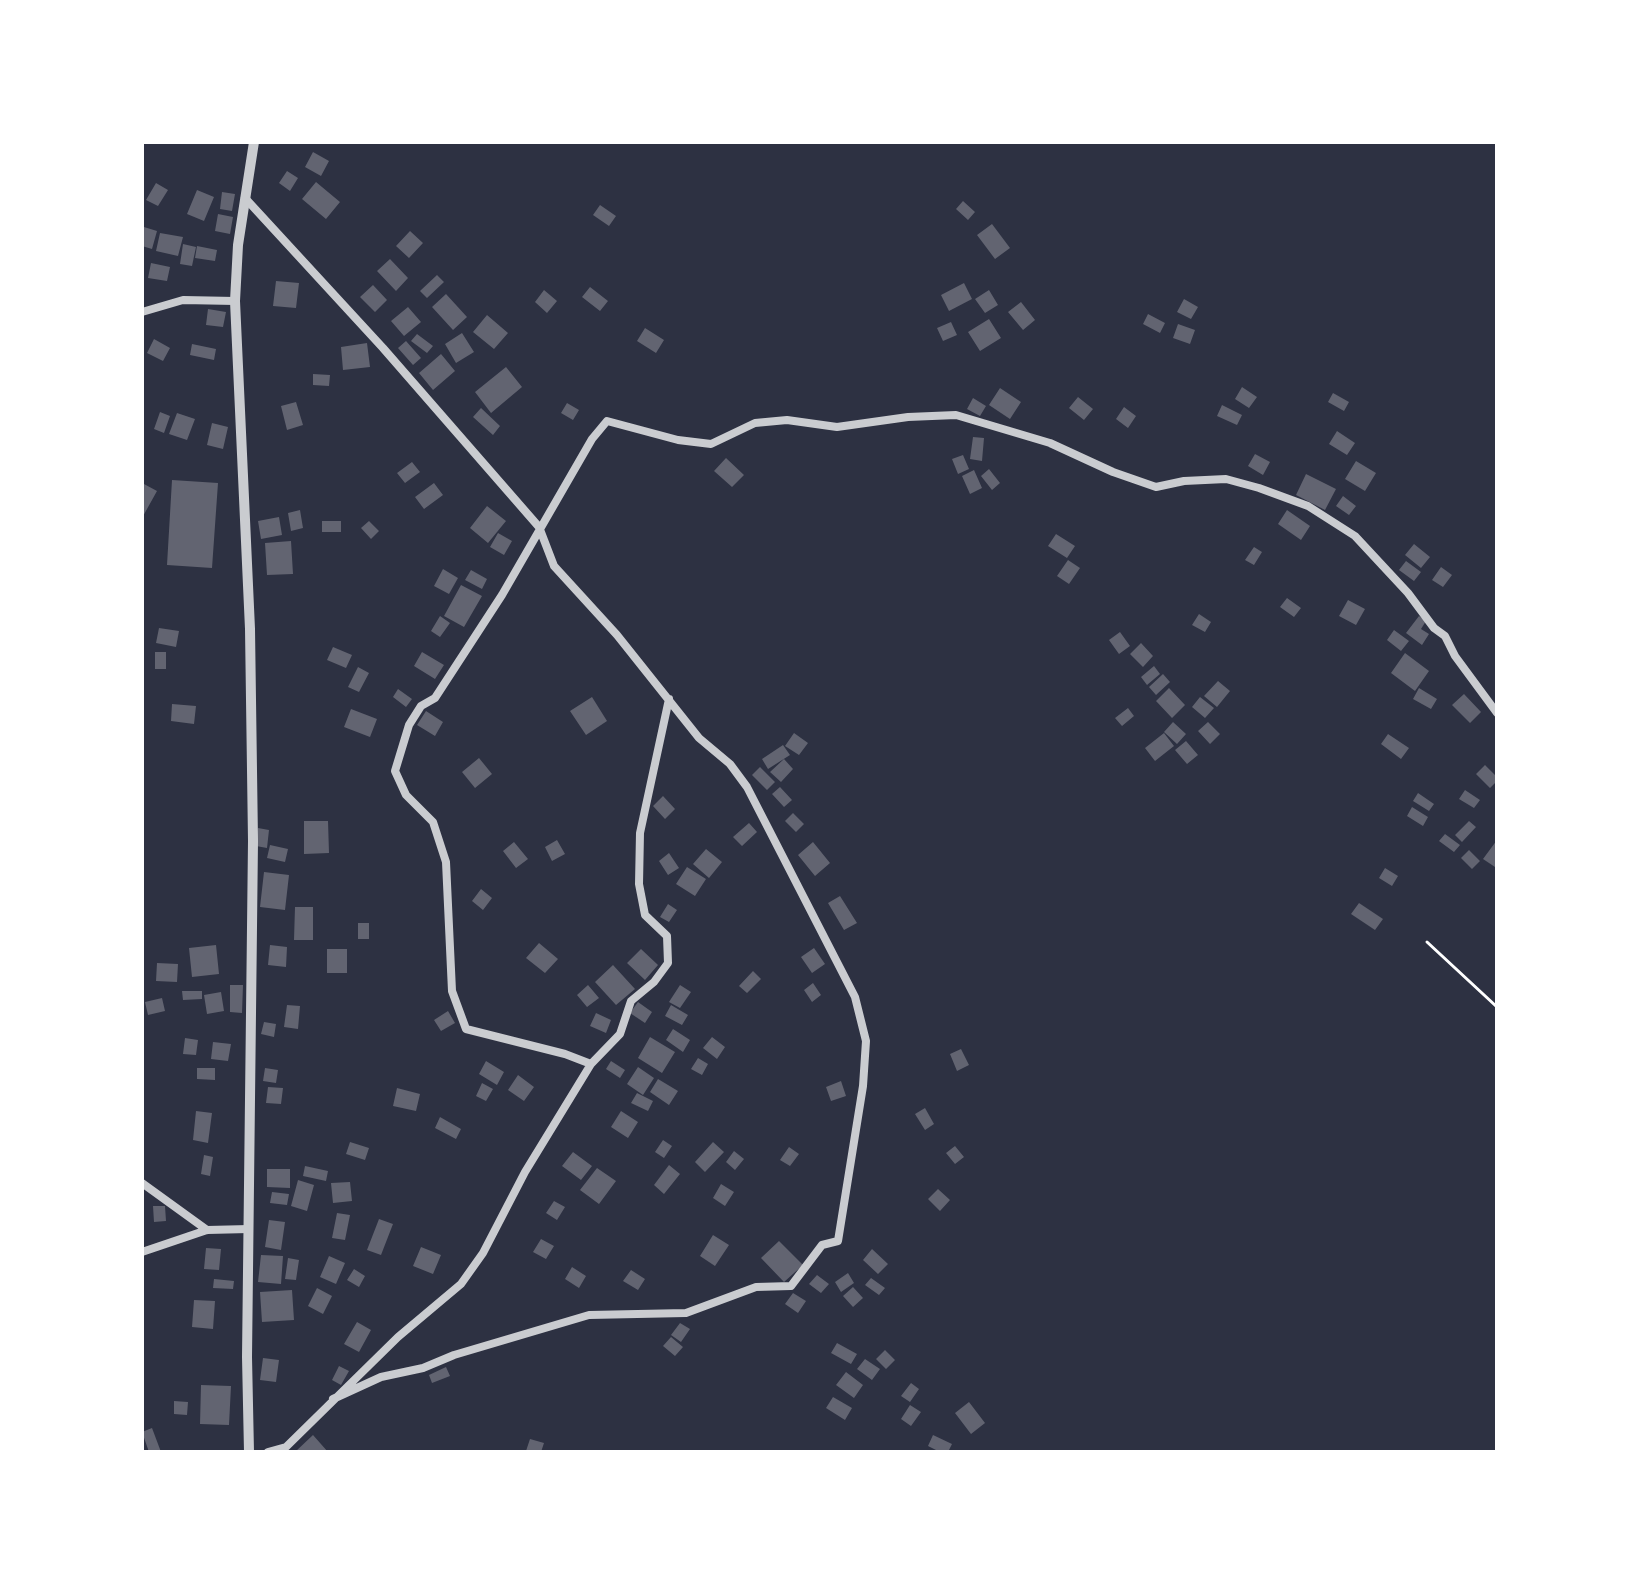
<!DOCTYPE html>
<style>
body{margin:0}
#map{position:relative;width:1639px;height:1594px;overflow:hidden;background:#2d3142;font-family:Rubik,sans-serif}
canvas{display:block}
.frame{position:absolute;inset:0;border:144px solid #fff;pointer-events:none}
</style>
<div id="map">
<canvas width="1639" height="1594"></canvas>
<div class="frame"></div>
</div>
<script>
const context = document.querySelector('canvas').getContext('2d');
context.lineJoin = 'round';
function fill(path, color) { context.fillStyle = color; context.fill(path, 'evenodd'); }
const shape = rows => new Path2D(rows.map(r => 'M' + r).join(''));
function trace(path, color, width, dash) { context.strokeStyle = color; context.lineWidth = width; context.lineCap = dash ? 'butt' : 'round'; context.setLineDash(dash || []); context.stroke(path); }
const building = shape([
 [313,152,329,161,321,176,305,167],
 [287,171,298,178,290,191,279,183],
 [316,182,340,202,326,219,302,199],
 [156,183,168,190,158,206,146,200],
 [197,190,214,197,204,221,187,214],
 [222,192,235,194,232,211,220,209],
 [963,201,975,212,968,220,956,209],
 [600,205,616,216,609,226,593,215],
 [218,214,233,217,230,234,215,231],
 [992,224,1010,248,995,259,977,235],
 [144,227,157,231,152,249,142,246],
 [410,231,423,243,409,258,396,246],
 [160,233,183,237,178,256,156,251],
 [183,244,196,247,192,266,180,264],
 [197,246,217,250,215,261,195,258],
 [390,259,408,278,396,291,377,271],
 [151,263,170,267,167,281,148,278],
 [437,275,444,282,427,298,420,291],
 [276,281,299,283,296,308,273,306],
 [964,283,972,299,949,311,941,295],
 [373,285,387,300,375,312,360,297],
 [590,287,608,301,600,311,582,297],
 [544,290,557,301,547,313,535,302],
 [989,290,998,305,985,313,975,299],
 [446,294,467,317,453,330,432,307],
 [1184,299,1198,307,1191,319,1177,312],
 [1021,302,1035,320,1023,330,1008,312],
 [408,307,421,322,404,336,391,321],
 [208,309,226,312,223,327,206,325],
 [1148,314,1165,323,1160,333,1143,324],
 [487,315,508,333,494,349,473,332],
 [989,319,1001,338,980,351,968,332],
 [951,322,957,335,943,341,937,328],
 [1178,324,1195,330,1190,344,1173,338],
 [645,328,664,340,656,353,637,341],
 [462,333,474,352,456,363,445,344],
 [417,334,433,346,427,353,411,341],
 [154,339,170,348,163,361,147,353],
 [406,341,421,358,413,365,398,348],
 [367,343,370,367,343,370,341,347],
 [192,344,216,349,214,360,190,355],
 [441,354,455,371,433,390,419,373],
 [506,367,522,387,491,413,475,392],
 [313,374,330,375,329,386,313,385],
 [1242,387,1257,397,1249,408,1235,399],
 [1000,388,1021,402,1010,419,989,405],
 [1333,393,1349,402,1344,411,1328,402],
 [1078,397,1093,409,1084,420,1069,408],
 [973,398,986,406,980,416,967,409],
 [296,402,303,425,287,430,281,406],
 [567,403,579,410,573,420,561,413],
 [1222,405,1242,415,1237,425,1217,416],
 [1124,407,1136,416,1128,428,1116,419],
 [481,408,500,426,493,435,473,417],
 [160,412,170,416,164,433,154,429],
 [177,413,195,419,187,440,169,434],
 [212,423,228,427,223,449,207,445],
 [1337,431,1355,443,1347,455,1329,444],
 [973,437,984,438,982,461,970,459],
 [1255,454,1270,462,1263,475,1248,466],
 [963,455,969,469,958,474,952,459],
 [726,458,744,475,732,487,714,471],
 [1356,461,1376,473,1365,491,1345,479],
 [412,462,420,472,405,483,397,473],
 [989,469,1000,483,992,490,981,476],
 [974,470,982,488,970,494,962,476],
 [1306,474,1336,489,1325,510,1296,495],
 [172,480,218,483,212,568,167,565],
 [434,483,443,495,424,509,415,497],
 [144,484,157,491,142,518,142,488],
 [1343,496,1356,506,1349,515,1336,506],
 [487,506,506,521,488,543,470,528],
 [300,510,303,528,291,531,288,513],
 [1287,510,1310,526,1301,540,1278,524],
 [279,517,282,535,261,539,258,521],
 [322,521,341,521,341,532,322,532],
 [369,521,379,531,371,539,361,528],
 [498,533,512,541,504,555,490,547],
 [1056,534,1075,546,1067,558,1048,546],
 [291,541,293,574,267,575,265,543],
 [1414,544,1430,557,1421,568,1405,555],
 [1254,547,1262,552,1254,565,1245,560],
 [1068,560,1080,568,1069,584,1057,576],
 [1406,561,1421,572,1414,581,1399,570],
 [1441,567,1452,575,1443,587,1432,580],
 [443,569,458,578,449,594,434,586],
 [471,570,487,579,482,589,465,580],
 [461,585,482,596,464,627,444,616],
 [1287,598,1301,608,1294,617,1280,607],
 [1348,600,1365,609,1356,625,1339,616],
 [1199,614,1211,622,1205,632,1192,625],
 [440,616,450,623,440,637,431,631],
 [1419,616,1426,621,1421,629,1429,634,1422,645,1406,633],
 [159,628,179,631,176,647,156,643],
 [1394,630,1409,641,1401,651,1387,640],
 [1120,632,1130,646,1119,654,1109,640],
 [1141,643,1153,656,1143,667,1130,654],
 [333,647,352,655,346,668,327,660],
 [155,652,166,652,166,669,155,669],
 [422,652,444,665,435,679,414,666],
 [1405,653,1429,671,1415,691,1391,673],
 [1154,666,1160,674,1147,685,1141,677],
 [358,667,369,673,359,692,348,687],
 [1163,674,1170,682,1156,695,1149,687],
 [1218,681,1230,691,1217,707,1204,696],
 [1169,688,1185,705,1172,718,1156,701],
 [1419,688,1437,699,1431,709,1413,699],
 [398,689,412,699,406,707,393,697],
 [1464,694,1481,712,1470,723,1452,705],
 [592,697,607,721,586,735,570,711],
 [1200,697,1214,708,1205,718,1192,707],
 [172,704,196,706,194,724,171,721],
 [1128,708,1134,716,1122,726,1115,718],
 [351,709,377,719,370,737,344,727],
 [426,711,443,722,435,736,417,725],
 [1173,722,1186,734,1177,744,1164,732],
 [1208,722,1220,734,1210,744,1198,731],
 [794,733,808,743,799,755,785,746],
 [1164,733,1174,746,1155,761,1145,748],
 [1388,734,1409,748,1401,759,1381,744],
 [1186,741,1198,755,1187,764,1175,750],
 [783,745,790,755,768,769,762,759],
 [479,758,492,774,475,788,462,772],
 [784,759,793,769,781,782,770,772],
 [1485,765,1497,777,1497,781,1490,788,1476,774],
 [760,767,775,782,767,790,752,775],
 [780,787,792,800,784,807,772,794],
 [1465,790,1480,800,1474,808,1459,799],
 [1418,793,1434,804,1429,811,1413,801],
 [663,796,675,809,665,819,653,806],
 [1412,807,1428,817,1423,826,1407,816],
 [793,813,804,824,796,832,785,821],
 [304,821,328,821,329,853,304,854],
 [1469,821,1476,827,1462,842,1455,835],
 [749,823,757,832,742,846,733,837],
 [258,828,269,830,267,848,256,846],
 [1445,834,1460,845,1454,852,1439,841],
 [557,840,565,854,552,861,545,847],
 [1497,840,1497,864,1495,867,1483,859],
 [514,842,528,859,516,868,503,851],
 [813,842,830,863,815,876,798,855],
 [270,845,288,849,285,862,267,858],
 [706,849,722,862,709,878,693,864],
 [1469,850,1480,861,1472,869,1461,858],
 [669,853,679,868,668,875,659,861],
 [687,867,706,879,695,896,676,884],
 [1385,868,1398,876,1392,886,1379,878],
 [264,872,289,875,285,910,260,907],
 [481,889,492,898,483,910,472,901],
 [840,896,857,923,844,930,828,903],
 [1359,903,1383,919,1375,930,1351,914],
 [668,904,677,910,669,922,660,917],
 [295,907,313,907,313,940,294,940],
 [358,923,369,923,369,939,358,939],
 [539,943,558,959,545,973,526,958],
 [216,945,219,974,192,977,189,948],
 [270,945,287,947,286,967,268,965],
 [814,948,825,964,812,973,801,957],
 [327,949,347,949,347,973,327,973],
 [641,949,658,965,645,980,627,963],
 [157,963,178,964,177,982,156,981],
 [613,965,635,989,616,1005,595,982],
 [753,971,761,979,747,993,739,986],
 [813,983,821,995,812,1002,804,990],
 [230,985,243,985,242,1013,230,1012],
 [588,985,599,998,587,1007,577,995],
 [680,985,691,992,680,1008,669,1002],
 [182,991,202,991,202,999,183,1000],
 [221,992,224,1011,207,1014,204,995],
 [162,998,165,1011,148,1015,145,1002],
 [638,1002,652,1012,645,1023,630,1013],
 [287,1005,300,1006,298,1029,284,1027],
 [671,1005,688,1015,682,1025,665,1016],
 [448,1011,455,1023,441,1031,434,1020],
 [596,1013,611,1020,606,1033,590,1026],
 [264,1022,276,1024,274,1037,261,1034],
 [673,1029,690,1040,683,1052,666,1040],
 [650,1037,675,1052,662,1073,638,1058],
 [712,1037,725,1047,717,1059,703,1048],
 [185,1038,198,1040,196,1055,183,1054],
 [213,1042,231,1044,228,1061,211,1059],
 [961,1049,969,1065,957,1071,950,1054],
 [698,1058,708,1064,702,1075,691,1069],
 [486,1061,504,1072,497,1085,479,1074],
 [611,1061,625,1070,620,1078,606,1069],
 [638,1067,654,1078,643,1095,627,1084],
 [197,1068,215,1068,215,1080,197,1079],
 [265,1068,278,1070,276,1083,263,1081],
 [518,1075,534,1087,524,1101,508,1090],
 [658,1079,678,1091,669,1105,650,1092],
 [841,1081,846,1096,831,1101,826,1087],
 [482,1083,493,1089,486,1101,476,1096],
 [268,1087,283,1088,281,1104,266,1103],
 [397,1088,420,1094,416,1111,393,1106],
 [637,1093,653,1101,648,1111,631,1103],
 [925,1108,934,1124,925,1130,915,1114],
 [196,1111,212,1113,208,1143,193,1140],
 [621,1111,638,1122,628,1138,611,1127],
 [440,1117,461,1129,456,1139,435,1128],
 [663,1140,672,1146,664,1158,655,1152],
 [350,1142,369,1148,365,1160,346,1154],
 [713,1142,724,1152,705,1172,695,1162],
 [955,1146,964,1157,955,1164,946,1153],
 [789,1147,799,1154,790,1166,780,1160],
 [734,1151,744,1159,735,1170,726,1162],
 [573,1152,592,1166,581,1180,562,1166],
 [204,1155,213,1157,210,1176,201,1174],
 [669,1165,680,1174,664,1194,654,1185],
 [305,1166,328,1171,326,1181,303,1176],
 [597,1168,616,1181,599,1204,580,1190],
 [267,1169,290,1169,290,1188,267,1187],
 [298,1180,314,1185,307,1211,291,1206],
 [350,1182,352,1201,333,1203,331,1183],
 [721,1184,734,1192,725,1206,713,1198],
 [938,1189,950,1200,940,1211,928,1199],
 [272,1192,289,1194,287,1205,270,1203],
 [554,1201,565,1207,557,1220,546,1213],
 [153,1206,165,1206,166,1221,154,1222],
 [337,1213,350,1215,345,1240,332,1238],
 [379,1219,393,1224,381,1255,367,1250],
 [269,1220,285,1222,281,1250,265,1247],
 [713,1235,729,1245,715,1266,700,1256],
 [541,1239,554,1246,546,1259,533,1252],
 [779,1241,803,1265,784,1282,761,1258],
 [421,1247,441,1255,433,1274,413,1266],
 [206,1248,221,1249,219,1270,204,1269],
 [872,1249,888,1264,878,1274,863,1260],
 [261,1255,283,1256,281,1284,258,1282],
 [329,1256,345,1263,336,1284,320,1277],
 [288,1258,299,1260,296,1280,285,1279],
 [572,1267,586,1276,579,1288,565,1279],
 [354,1269,365,1276,359,1287,347,1280],
 [631,1270,645,1279,638,1290,623,1281],
 [848,1273,854,1283,841,1292,835,1282],
 [817,1275,829,1284,821,1293,809,1284],
 [871,1278,885,1288,879,1295,865,1285],
 [214,1279,234,1281,233,1289,213,1288],
 [853,1287,863,1298,853,1307,843,1296],
 [317,1288,332,1296,323,1314,308,1306],
 [292,1290,294,1320,262,1322,260,1292],
 [793,1293,806,1301,798,1313,785,1304],
 [194,1300,215,1301,213,1329,192,1327],
 [357,1322,371,1330,359,1352,344,1344],
 [680,1323,690,1329,681,1342,671,1335],
 [671,1337,683,1347,675,1356,663,1346],
 [837,1343,857,1354,851,1364,831,1353],
 [885,1350,895,1360,886,1369,876,1359],
 [263,1358,279,1360,276,1382,260,1380],
 [865,1359,880,1369,872,1380,857,1369],
 [339,1366,349,1371,341,1385,332,1380],
 [446,1367,450,1376,432,1383,429,1375],
 [846,1372,863,1385,854,1398,836,1385],
 [911,1383,919,1389,910,1402,901,1396],
 [201,1385,231,1386,229,1425,200,1424],
 [833,1397,852,1408,845,1420,826,1408],
 [174,1401,188,1402,187,1415,174,1414],
 [969,1402,985,1423,971,1434,955,1413],
 [910,1405,921,1412,911,1426,901,1419],
 [152,1428,161,1452,149,1452,142,1432],
 [313,1435,328,1452,295,1452],
 [933,1435,952,1444,948,1452,940,1452,928,1446],
 [530,1439,544,1443,541,1452,526,1451]
]);
const path = shape([
 [1427,942,1497,1007]
]);
const minor = shape([
 [245,198,383,348,539,527,554,566,617,635,699,738,730,764,747,787,855,997,866,1041,863,1086,838,1241,822,1245,791,1286,756,1287,686,1313,589,1315,454,1355,423,1368,381,1377,333,1399],
 [142,312,183,300,235,301],
 [591,1064,565,1054,466,1029,452,991,446,862,433,822,406,795,395,771,409,725,421,706,435,698,502,595,592,439,607,421,678,440,711,444,755,423,787,420,837,427,908,417,956,415,1050,443,1113,472,1156,487,1184,481,1226,479,1259,488,1308,506,1355,536,1408,593,1434,628,1445,636,1455,656,1497,713],
 [142,1183,207,1230],
 [142,1252,207,1230,249,1229],
 [268,1452,286,1447,398,1337,461,1284,483,1253,525,1172,591,1064,620,1034,631,1001,654,982,668,963,667,936,645,915,639,884,640,833,669,699]
]);
const tertiary = shape([
 [249,1452,247,1357,253,841,250,629,235,301,238,245,254,142]
]);
fill(building, '#626471');
trace(path, '#fff', 3);
trace(minor, '#caccd0', 8);
trace(tertiary, '#caccd0', 10);
</script>
